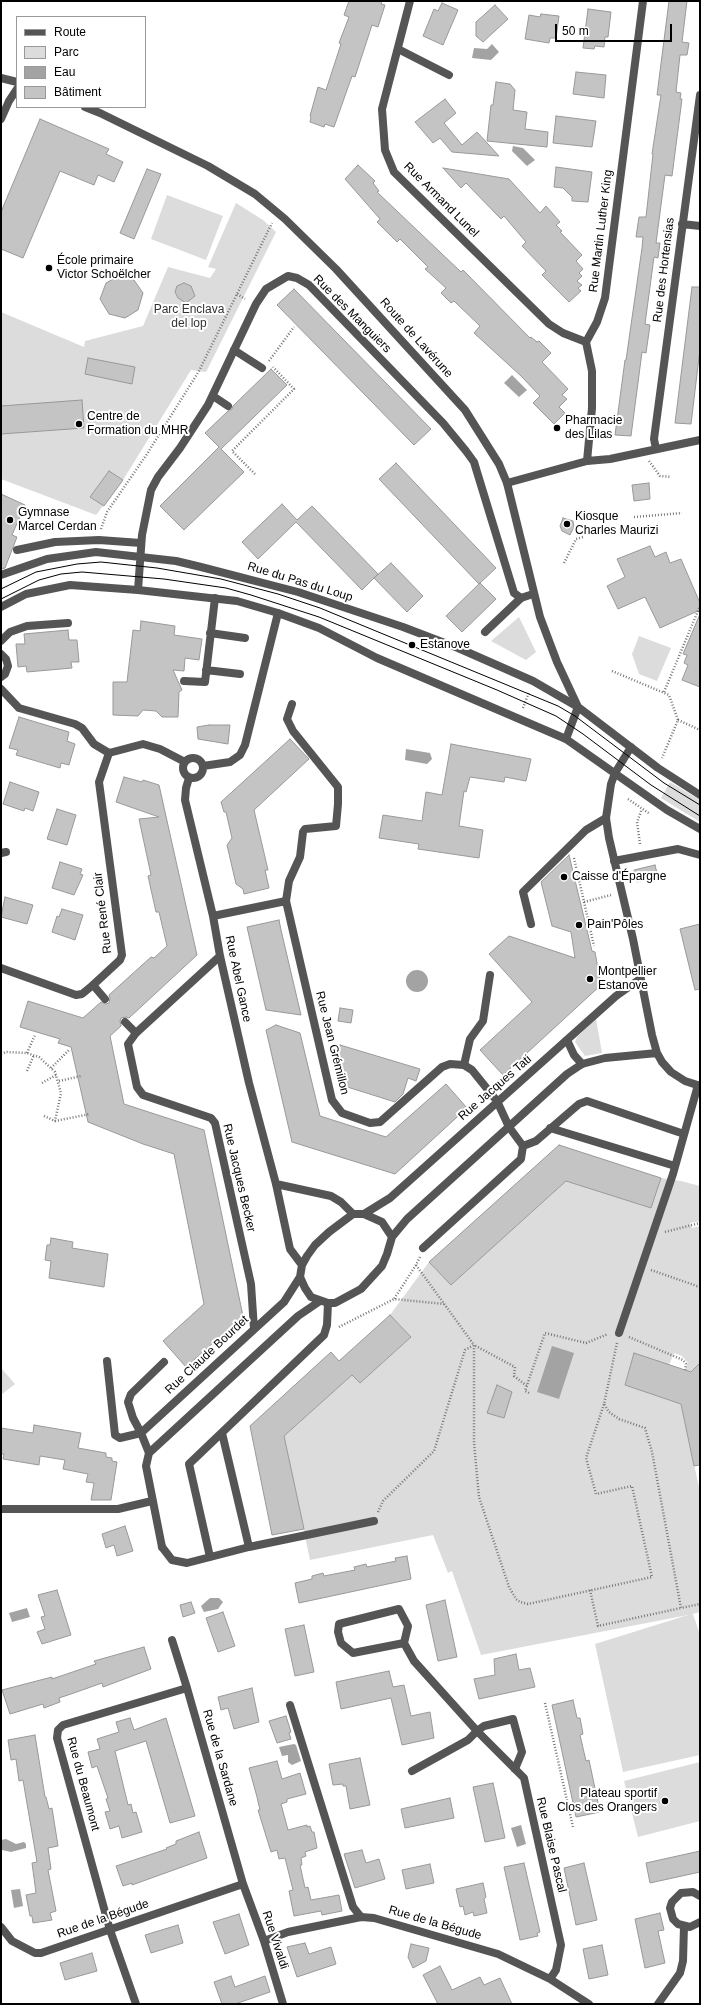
<!DOCTYPE html>
<meta charset="utf-8">
<style>
body{margin:0}
#map{position:relative;width:701px;height:2005px;overflow:hidden;background:#fff;font-family:Helvetica,sans-serif}
canvas{display:block}
.frame{position:absolute;inset:0;border:2px solid #000;pointer-events:none}
.legend{position:absolute;left:16px;top:16px;width:130px;height:92px;box-sizing:border-box;background:#fff;border:1px solid #999;margin:0;padding:5px 7px;list-style:none;font-size:12px;color:#000}
.legend li{display:flex;align-items:center;gap:8px;height:20px}
.legend b{width:20px;border:1px solid #999}
.scale{position:absolute;left:555px;top:24px;width:117px;height:18px;box-sizing:border-box;border:2px solid #000;border-top:0;padding-left:5px;font-size:12px;line-height:14px;white-space:nowrap;color:#000;-webkit-text-stroke:3px #fff;paint-order:stroke}
</style>
<div id="map">
<canvas width="701" height="2005"></canvas>
<div class="frame"></div>
<ul class="legend">
<li><b style="height:5px;background:#555"></b>Route</li>
<li><b style="height:11px;background:#dcdcdc"></b>Parc</li>
<li><b style="height:11px;background:#a3a3a3"></b>Eau</li>
<li><b style="height:11px;background:#c4c4c4"></b>Bâtiment</li>
</ul>
<div class="scale">50 m</div>
</div>
<script>
const context = document.querySelector('canvas').getContext('2d');
context.lineJoin = 'round';
function fill(path, color) { context.fillStyle = color; context.fill(path, 'evenodd'); }
const shape = rows => new Path2D(rows.map(r => 'M' + r).join(''));
function trace(path, color, width, dash) { context.strokeStyle = color; context.lineWidth = width; context.lineCap = dash ? 'butt' : 'round'; context.setLineDash(dash || []); context.stroke(path); }
function label(font, color, halo, rows, align = 'center') {
  context.font = font + ' Helvetica,sans-serif'; context.lineWidth = 4; context.setLineDash([]); context.textBaseline = 'middle'; context.strokeStyle = halo; context.fillStyle = color; for (const [text, x, y, turn = 0] of rows) {
    context.save(); context.translate(x, y); context.rotate((+turn || 0) * Math.PI / 180); context.textAlign = isNaN(turn) ? turn : align; if (halo) context.strokeText(text, 0, 0); context.fillText(text, 0, 0); context.restore();
  }
}
const green = shape([
 [167,195,223,216,206,260,151,239],
 [236,203,263,220,276,232,206,372,191,370,123,480,96,515,1,479,1,312,84,347,85,341,143,326,168,267,210,278,216,269,208,267],
 [519,617,536,652,526,660,491,641],
 [639,636,671,648,657,681,639,674,632,654],
 [670,782,700,800,700,822,661,798],
 [596,1019,602,1053,585,1056,575,1042,577,1037],
 [661,1178,681,1181,700,1186,700,1221,690,1223,692,1228,700,1226,700,1363,691,1372,685,1370,688,1363,682,1356,674,1353,669,1365,634,1354,625,1384,681,1404,700,1492,700,1612,693,1614,700,1635,700,1755,623,1772,595,1644,688,1615,481,1655,452,1571,448,1573,433,1535,310,1560,284,1436,352,1375,360,1383,411,1337,390,1315,429,1262,451,1285,566,1181,651,1208],
 [1,1368,15,1384,1,1395],
 [700,1762,700,1821,638,1837,624,1781]
]);
const water = shape([
 [492,44,499,52,491,60,472,58,474,48,487,49],
 [513,146,523,148,535,160,527,166,512,151],
 [512,375,527,390,519,397,504,383],
 [406,749,430,753,432,759,427,764,405,760],
 '406 981a11 11 0 1 1 22 0a11 11 0 1 1-22 0Z',
 [552,1346,574,1353,559,1399,537,1392],
 [210,1598,219,1598,223,1602,218,1609,204,1612,201,1606],
 [27,1608,30,1617,12,1622,9,1613],
 [294,1744,296,1745,301,1761,292,1765,288,1762,288,1755,282,1756,279,1747],
 [521,1825,526,1844,517,1847,511,1828],
 [6,1839,16,1844,24,1842,26,1844,26,1848,11,1852,2,1850,1,1840],
 [20,1889,23,1906,14,1908,11,1890]
]);
const building = shape([
 [349,1,382,1,381,4,385,5,378,27,372,25,355,77,352,76,334,127,325,124,324,127,310,122,311,117,310,116,318,87,326,90,341,44,339,43,349,17,344,15,349,1],
 [669,1,687,1,682,42,689,43,687,55,680,55,676,92,681,93,680,99,682,99,672,176,665,175,656,243,660,243,658,258,654,257,645,324,650,325,646,353,642,352,631,436,615,435,625,360,626,360,642,248,643,237,636,237,639,217,646,217,653,154,652,154,661,95,657,95,669,1],
 [442,3,458,10,443,45,423,36,434,9,438,11,442,3],
 [495,5,508,19,483,42,476,36,476,22,495,5],
 [588,9,611,12,608,37,605,37,604,47,595,46,594,49,583,48,588,9],
 [541,14,559,16,556,38,550,38,549,43,525,39,529,15,540,17,541,14],
 [576,72,606,75,604,98,573,94,576,72],
 [496,82,510,84,515,90,513,110,527,112,525,129,548,132,547,147,487,141,491,105,493,105,496,82],
 [445,99,456,113,444,123,462,145,477,132,499,156,452,152,440,138,433,143,415,122,445,99],
 [556,116,596,121,592,147,553,143,556,116],
 [40,119,109,149,106,154,123,162,114,182,98,175,94,185,60,171,23,258,1,249,1,212,40,119],
 [358,165,375,181,373,183,379,191,377,192,461,272,463,270,530,338,531,337,537,342,539,341,551,353,542,362,568,389,562,395,567,399,559,407,565,413,554,424,533,403,540,396,521,376,474,333,480,326,454,301,451,303,441,293,446,288,425,269,428,267,400,239,397,242,377,222,380,219,345,179,358,165],
 [556,167,592,172,588,202,572,201,572,197,563,188,554,187,556,167],
 [443,168,509,179,540,213,546,206,560,222,556,225,562,231,560,232,582,255,576,261,583,269,579,273,582,276,577,281,582,285,578,288,581,291,569,302,542,275,546,271,522,246,526,242,504,216,501,219,466,183,461,188,443,168],
 [147,169,161,174,134,239,120,233,147,169],
 [120,275,134,280,143,293,138,310,125,318,109,314,100,299,106,283,120,275],
 [184,283,191,286,195,296,186,303,178,298,175,292,177,286,184,283],
 [692,287,700,287,700,349,691,424,675,423,692,287],
 [294,289,431,429,414,445,277,305,294,289],
 [88,358,135,367,132,384,85,374,88,358],
 [271,369,287,385,221,449,244,472,184,530,160,506,219,447,205,433,228,411,232,409,233,406,271,369],
 [82,400,84,428,1,434,1,406,82,400],
 [396,463,496,568,479,584,379,479,396,463],
 [109,471,123,480,104,506,90,497,109,471],
 [649,483,650,499,634,501,632,485,649,483],
 [1,494,25,505,12,535,17,537,5,568,1,569,1,494],
 [282,504,297,520,312,506,378,574,362,590,296,522,258,559,242,542,282,504],
 [563,518,573,521,574,527,570,535,562,531,560,526,563,518],
 [650,546,655,557,666,552,670,563,681,559,700,603,700,610,660,628,645,597,618,609,607,586,625,577,617,559,650,546],
 [391,563,423,596,407,612,374,578,391,563],
 [480,583,496,599,462,632,446,616,480,583],
 [700,614,700,687,682,680,688,665,684,663,687,655,683,654,700,614],
 [141,621,175,626,174,635,202,639,199,660,185,658,184,671,173,670,182,690,179,692,178,717,162,717,156,711,143,710,138,716,113,715,113,682,127,682,133,630,140,631,141,621],
 [68,630,69,640,77,640,79,662,71,662,72,668,27,672,26,666,18,667,16,644,25,644,24,634,68,630],
 [19,717,69,732,67,741,75,744,69,765,61,763,60,768,16,755,18,750,9,748,19,717],
 [209,725,230,725,228,744,198,739,197,727,209,725],
 [290,739,309,759,254,810,268,870,265,870,269,888,244,894,243,889,236,884,227,845,232,838,226,812,224,812,221,802,290,739],
 [451,744,531,759,526,781,505,777,504,782,470,777,466,792,464,791,459,826,483,830,479,858,418,849,419,844,379,838,383,815,422,821,426,792,442,795,451,744],
 [124,777,142,782,143,780,159,785,197,955,129,1018,126,1017,121,1018,120,1021,121,1026,110,1036,124,1104,204,1130,243,1316,186,1367,163,1341,204,1304,174,1154,143,1144,88,1122,71,1047,58,1043,60,1039,20,1027,28,1001,83,1018,101,1002,106,1004,109,1003,110,998,109,995,151,957,154,958,167,946,159,912,156,912,148,876,151,875,139,819,159,817,116,802,124,777],
 [10,782,39,792,33,811,25,808,24,811,3,804,10,782],
 [57,809,76,815,67,845,47,839,57,809],
 [569,855,592,951,595,952,601,985,503,1075,480,1050,532,1002,489,954,509,936,575,958,571,932,552,926,541,882,569,855],
 [60,862,82,869,80,874,83,875,74,895,52,888,60,862],
 [655,865,658,877,637,882,634,870,655,865],
 [5,897,33,905,27,924,1,917,5,897],
 [62,909,83,915,75,940,52,932,57,916,59,917,62,909],
 [279,920,281,930,301,1015,266,1010,247,927,279,920],
 [700,924,700,989,695,990,680,929,700,924],
 [340,1008,353,1010,351,1023,338,1021,340,1008],
 [276,1025,300,1033,320,1116,386,1137,446,1084,467,1108,395,1174,292,1142,266,1030,276,1025],
 [340,1045,420,1069,416,1081,408,1078,403,1094,395,1102,341,1085,335,1060,340,1045],
 [559,1145,661,1178,651,1208,566,1181,451,1285,429,1262,559,1145],
 [51,1238,73,1242,72,1248,108,1254,104,1287,49,1278,51,1261,45,1260,47,1245,50,1245,51,1238],
 [390,1315,411,1337,360,1383,352,1375,284,1436,304,1529,272,1535,250,1426,331,1352,339,1361,390,1315],
 [634,1353,691,1372,700,1363,700,1465,694,1466,681,1404,625,1385,634,1353],
 [497,1385,512,1392,504,1418,487,1413,497,1385],
 [34,1425,81,1433,78,1448,106,1453,106,1457,112,1458,112,1461,117,1462,111,1500,91,1500,94,1483,86,1482,88,1474,63,1469,65,1460,40,1456,39,1465,3,1459,4,1454,1,1454,1,1428,33,1433,34,1425],
 [125,1526,133,1551,117,1556,114,1545,106,1548,102,1534,125,1526],
 [407,1556,411,1579,299,1603,295,1583,312,1579,312,1576,323,1573,324,1576,355,1570,354,1567,366,1564,367,1567,396,1561,395,1558,407,1556],
 [57,1590,71,1635,42,1644,37,1632,45,1629,41,1617,45,1616,38,1595,57,1590],
 [445,1600,457,1657,438,1661,426,1605,445,1600],
 [191,1602,195,1613,183,1617,180,1605,191,1602],
 [223,1612,235,1646,218,1652,206,1618,223,1612],
 [304,1625,314,1672,295,1676,285,1629,304,1625],
 [144,1647,151,1669,103,1687,102,1683,71,1694,59,1698,60,1702,44,1708,43,1704,10,1714,2,1690,52,1677,52,1679,96,1664,94,1661,144,1647],
 [516,1654,519,1670,530,1668,535,1687,479,1699,474,1679,495,1675,494,1659,516,1654],
 [389,1671,393,1687,404,1685,411,1716,430,1712,434,1738,402,1745,391,1698,341,1709,336,1682,389,1671],
 [252,1688,259,1722,234,1729,228,1708,221,1710,218,1697,252,1688],
 [573,1700,577,1718,580,1718,583,1734,580,1735,586,1761,589,1760,600,1812,576,1817,552,1705,573,1700],
 [286,1716,291,1732,289,1733,291,1739,277,1743,269,1721,286,1716],
 [130,1718,134,1730,166,1718,195,1816,170,1823,146,1741,115,1751,128,1805,131,1804,133,1813,136,1812,142,1832,122,1838,119,1826,110,1829,105,1812,110,1811,106,1799,108,1798,97,1766,92,1768,88,1752,100,1749,97,1739,119,1732,116,1722,130,1718],
 [35,1735,45,1797,46,1797,49,1809,52,1808,58,1846,48,1848,51,1869,48,1870,56,1911,50,1913,52,1920,33,1923,32,1916,30,1916,26,1895,36,1893,32,1863,37,1862,23,1780,19,1781,16,1759,11,1760,8,1740,35,1735],
 [360,1758,370,1805,350,1809,346,1786,343,1786,343,1784,333,1785,329,1764,360,1758],
 [277,1761,282,1779,300,1773,306,1794,287,1799,287,1802,281,1804,288,1830,307,1825,307,1827,310,1826,312,1832,314,1832,317,1848,305,1852,306,1856,301,1858,302,1865,300,1865,305,1888,308,1887,311,1900,339,1895,342,1911,322,1915,321,1911,294,1916,289,1891,293,1890,285,1858,279,1859,277,1850,271,1852,258,1810,260,1810,257,1797,249,1768,277,1761],
 [493,1783,505,1838,485,1842,473,1787,493,1783],
 [450,1798,454,1818,405,1828,401,1809,450,1798],
 [199,1832,207,1858,132,1885,132,1883,123,1886,116,1866,167,1849,166,1848,176,1844,176,1841,199,1832],
 [362,1850,366,1863,379,1859,385,1879,355,1888,344,1854,362,1850],
 [700,1851,700,1872,650,1883,646,1863,700,1851],
 [524,1863,540,1932,537,1933,538,1936,520,1940,504,1867,524,1863],
 [584,1863,597,1920,576,1925,564,1868,584,1863],
 [430,1864,434,1883,406,1889,402,1870,430,1864],
 [483,1883,486,1897,484,1899,487,1913,474,1916,473,1912,465,1915,463,1906,460,1907,456,1889,483,1883],
 [660,1913,664,1930,658,1931,665,1963,645,1968,635,1919,660,1913],
 [239,1914,249,1945,225,1954,213,1922,239,1914],
 [178,1925,183,1943,151,1953,145,1935,178,1925],
 [305,1943,309,1954,331,1947,336,1964,297,1977,287,1947,305,1943],
 [411,1944,429,1948,426,1961,413,1968,408,1957,411,1944],
 [602,1945,608,1975,589,1979,583,1949,602,1945],
 [92,1953,97,1971,65,1980,60,1963,92,1953],
 [440,1966,452,1990,480,1977,484,1985,500,1978,512,2004,438,2004,423,1975,440,1966],
 [231,1976,235,1987,265,1976,270,1992,235,2004,222,2004,214,1982,231,1976]
]);
const path = shape([
 [237,294,245,299],
 [269,361,294,327],
 [649,461,660,476,671,477],
 [255,474,232,451,294,389,273,367],
 [634,517,682,513],
 [101,529,107,512,147,454,199,371,272,223],
 [564,563,576,539,583,537],
 [612,671,669,695,678,720,662,758],
 [664,692,700,606],
 [523,708,529,692],
 [678,720,700,730],
 [628,799,650,814],
 [640,844,637,822,642,809],
 [574,858,594,946],
 [584,902,611,895],
 [27,1053,35,1035],
 [1,1054,6,1052,27,1053,39,1057,55,1072,61,1093,55,1121],
 [51,1068,70,1049],
 [27,1071,34,1055],
 [59,1081,81,1076],
 [42,1083,56,1075],
 [44,1116,55,1121,90,1114],
 [665,1232,700,1223],
 [420,1257,416,1265,474,1345,474,1443,479,1497,509,1587,516,1599,520,1602,528,1604,652,1577,632,1486,596,1494,586,1458,604,1404],
 [416,1265,394,1299,444,1304],
 [651,1270,697,1286,700,1285],
 [339,1327,394,1299],
 [629,1337,683,1360,686,1364,685,1370],
 [617,1343,604,1404,609,1412,619,1419,645,1428,652,1452,681,1608,700,1604],
 [529,1393,525,1391,545,1333,586,1343,608,1334],
 [378,1512,383,1501,434,1451,465,1350,474,1345,515,1367,514,1376,527,1386],
 [590,1590,598,1626,681,1608],
 [545,1703,573,1827]
]);
const service = shape([
 [398,49,449,75],
 [234,350,262,368],
 [213,396,228,406],
 [17,550,55,542,99,540,141,543],
 [485,632,521,598],
 [210,633,245,638],
 [206,670,240,674],
 [184,681,205,682,215,598],
 [286,901,289,881,300,857,303,832,305,829,336,826,338,804,338,787,293,731,287,719,292,704],
 [531,924,523,892,586,830,606,818],
 [93,985,105,999],
 [125,1022,136,1033],
 [567,1040,574,1055,582,1064],
 [464,1065,470,1039,483,1021,490,975],
 [550,1128,675,1166],
 [523,1146,536,1141,579,1104,587,1101,684,1134],
 [423,1248,521,1159,523,1146,509,1127],
 [619,1333,673,1174,698,1085],
 [107,1361,115,1435,120,1438,141,1433,133,1418,128,1402,131,1394,164,1362],
 [222,1433,249,1547],
 [162,1547,172,1560,187,1563,249,1547,374,1521],
 [210,1557,189,1464,324,1335,327,1325,328,1303],
 [290,1705,353,1907,361,1917],
 [477,1731,484,1726,513,1719,522,1752,515,1769]
]);
const minor = shape([
 [410,1,382,109,385,150,394,172,549,324,563,333,586,342],
 [1,119,9,101,17,89],
 [682,224,700,226],
 [656,449,654,439,700,95],
 [587,461,592,408,592,371,586,342,597,322,605,298,643,1],
 [507,483,587,461,610,459,700,440],
 [1,575,47,559,96,552,176,561,201,567,298,592,403,627,458,648,533,681,578,707],
 [138,590,142,535,151,490,158,477,180,448,208,405,256,304,266,289,288,276,297,278,309,285,443,423,466,451,474,462,477,472,514,593,521,598,533,594],
 [1,607,26,594,70,585,138,590,237,601,278,613,319,628,377,658,566,739],
 [1,641,10,632,27,626,68,623],
 [1,654,6,659,8,666,5,674,1,677],
 [1,689,19,708,75,724,82,728,94,744,109,753,143,744,160,749,185,762],
 '183 768a10 10 0 1 1 20 0a10 10 0 1 1-20 0Z',
 [203,766,230,762,240,755,245,745,278,613],
 [615,773,611,784,606,818,609,838,633,939,652,1035,657,1053,662,1062,671,1072,685,1081,700,1086],
 [189,778,186,788,185,800,213,916,220,956,249,1083,276,1184,290,1249,302,1265],
 [1,853,6,852],
 [614,861,678,849,700,855],
 [213,916,286,901,332,1100,342,1113,370,1123,380,1122,442,1067,450,1064,464,1065,472,1070,497,1101,509,1127],
 [220,956,136,1033,128,1044,137,1087,143,1095,211,1118,215,1123,251,1284,254,1329],
 [1,968,76,995,82,994,93,985,120,960,122,955,99,782,109,753],
 [276,1184,331,1196,341,1202,353,1214],
 [364,1214,390,1198,616,996,640,979],
 [392,1237,382,1222,364,1214,353,1214,329,1232,315,1245,307,1256,302,1265,300,1277,305,1288,311,1297,328,1303,335,1303,361,1289,382,1266,387,1254,392,1237,407,1219,567,1074,582,1064,605,1058,657,1053],
 [149,1453,141,1433,284,1302,300,1277],
 [1,1509,118,1509,152,1501],
 [162,1547,146,1466,149,1453,298,1316,320,1301],
 [172,1640,187,1688,243,1884,264,1941,283,2004],
 [404,1643,353,1653,341,1643,338,1632,339,1624,399,1609,408,1626,404,1643,414,1661,477,1731,524,1778,561,1945,556,1970,550,1979],
 [412,1771,468,1740,477,1731],
 [700,1896,693,1892,681,1893,672,1902,670,1908,673,1919,678,1924,690,1927,700,1922],
 [1,1927,12,1941,35,1953,41,1953,243,1884],
 [264,1941,288,1932,361,1917,374,1918,498,1954,550,1979,589,2004],
 [136,2004,110,1930,57,1738,58,1730,63,1725,187,1688],
 [658,2004,680,1973,683,1961,684,1926]
]);
const tertiary = shape([
 [1,78,17,82],
 [85,107,100,113,208,166,255,194,285,219,336,269,465,410,499,464,507,483,540,617,557,662,578,707,658,768,700,795],
 [578,707,566,739,667,810,700,829],
 [615,773,631,747]
]);
const tram = shape([
 [1,589,36,572,77,564,101,562,157,568,221,579,278,594,320,608,558,706,575,716,664,783,700,805],
 [1,599,39,580,61,574,82,572,164,579,226,588,251,595,319,617,497,690,556,716,583,734,651,785,700,816]
]);
const markers = [
 [49,268,4,"#000"],
 [79,424,4,"#000"],
 [557,428,4,"#000"],
 [10,520,4,"#000"],
 [567,524,4,"#000"],
 [412,645,4,"#000"],
 [564,877,4,"#000"],
 [579,925,4,"#000"],
 [590,979,4,"#000"],
 [665,1801,4,"#000"]
];
const streetNames = [
 ["Rue Armand Lunel",441,200,45],
 ["Rue Martin Luther King",601,231,-83],
 ["Rue des Hortensias",664,270,-83],
 ["Rue des Manguiers",352,314,45],
 ["Route de Lavérune",416,338,48],
 ["Rue du Pas du Loup",300,582,17],
 ["Rue René Clair",103,913,-97],
 ["Rue Abel Gance",238,979,78],
 ["Rue Jean Grémillon",332,1043,76],
 ["Rue Jacques Tati",495,1088,-41],
 ["Rue Jacques Becker",239,1178,77],
 ["Rue Claude Bourdet",207,1355,-43],
 ["Rue de la Sardane",220,1758,74],
 ["Rue du Beaumont",83,1784,75],
 ["Rue Blaise Pascal",551,1845,77],
 ["Rue de la Bégude",103,1919,-19],
 ["Rue de la Bégude",435,1923,16],
 ["Rue Vivaldi",275,1940,72]
];
const poiNames = [
 ["École primaire",57,261],
 ["Victor Schoëlcher",57,275],
 ["Centre de",87,417],
 ["Formation du MHR",87,431],
 ["Pharmacie",565,421],
 ["des Lilas",565,435],
 ["Gymnase",18,513],
 ["Marcel Cerdan",18,527],
 ["Kiosque",575,517],
 ["Charles Maurizi",575,531],
 ["Estanove",420,645],
 ["Caisse d'Épargne",572,877],
 ["Pain'Pôles",587,925],
 ["Montpellier",598,972],
 ["Estanove",598,986],
 ["Plateau sportif",657,1794,"right"],
 ["Clos des Orangers",657,1808,"right"]
];
const parkNames = [
 ["Parc Enclava",189,310],
 ["del lop",189,324]
];
fill(green, '#dcdcdc');
fill(water, '#a3a3a3');
fill(building, '#c4c4c4');
trace(building, '#999', 1);
trace(path, '#777', 2.5, [1, 2]);
trace(service, '#555', 8);
trace(minor, '#555', 8);
trace(tertiary, '#555', 8);
trace(tram, '#000', 1);
for (const [x, y, r, color] of markers) { const dot = new Path2D(); dot.arc(x, y, r, 0, 2 * Math.PI); context.fillStyle = color; context.fill(dot); trace(dot, '#fff', 1.5); }
label('12px', '#000', '#fff', streetNames);
label('12px', '#000', '#fff', poiNames, 'left');
label('12px', '#333', '#fff', parkNames);
</script>
